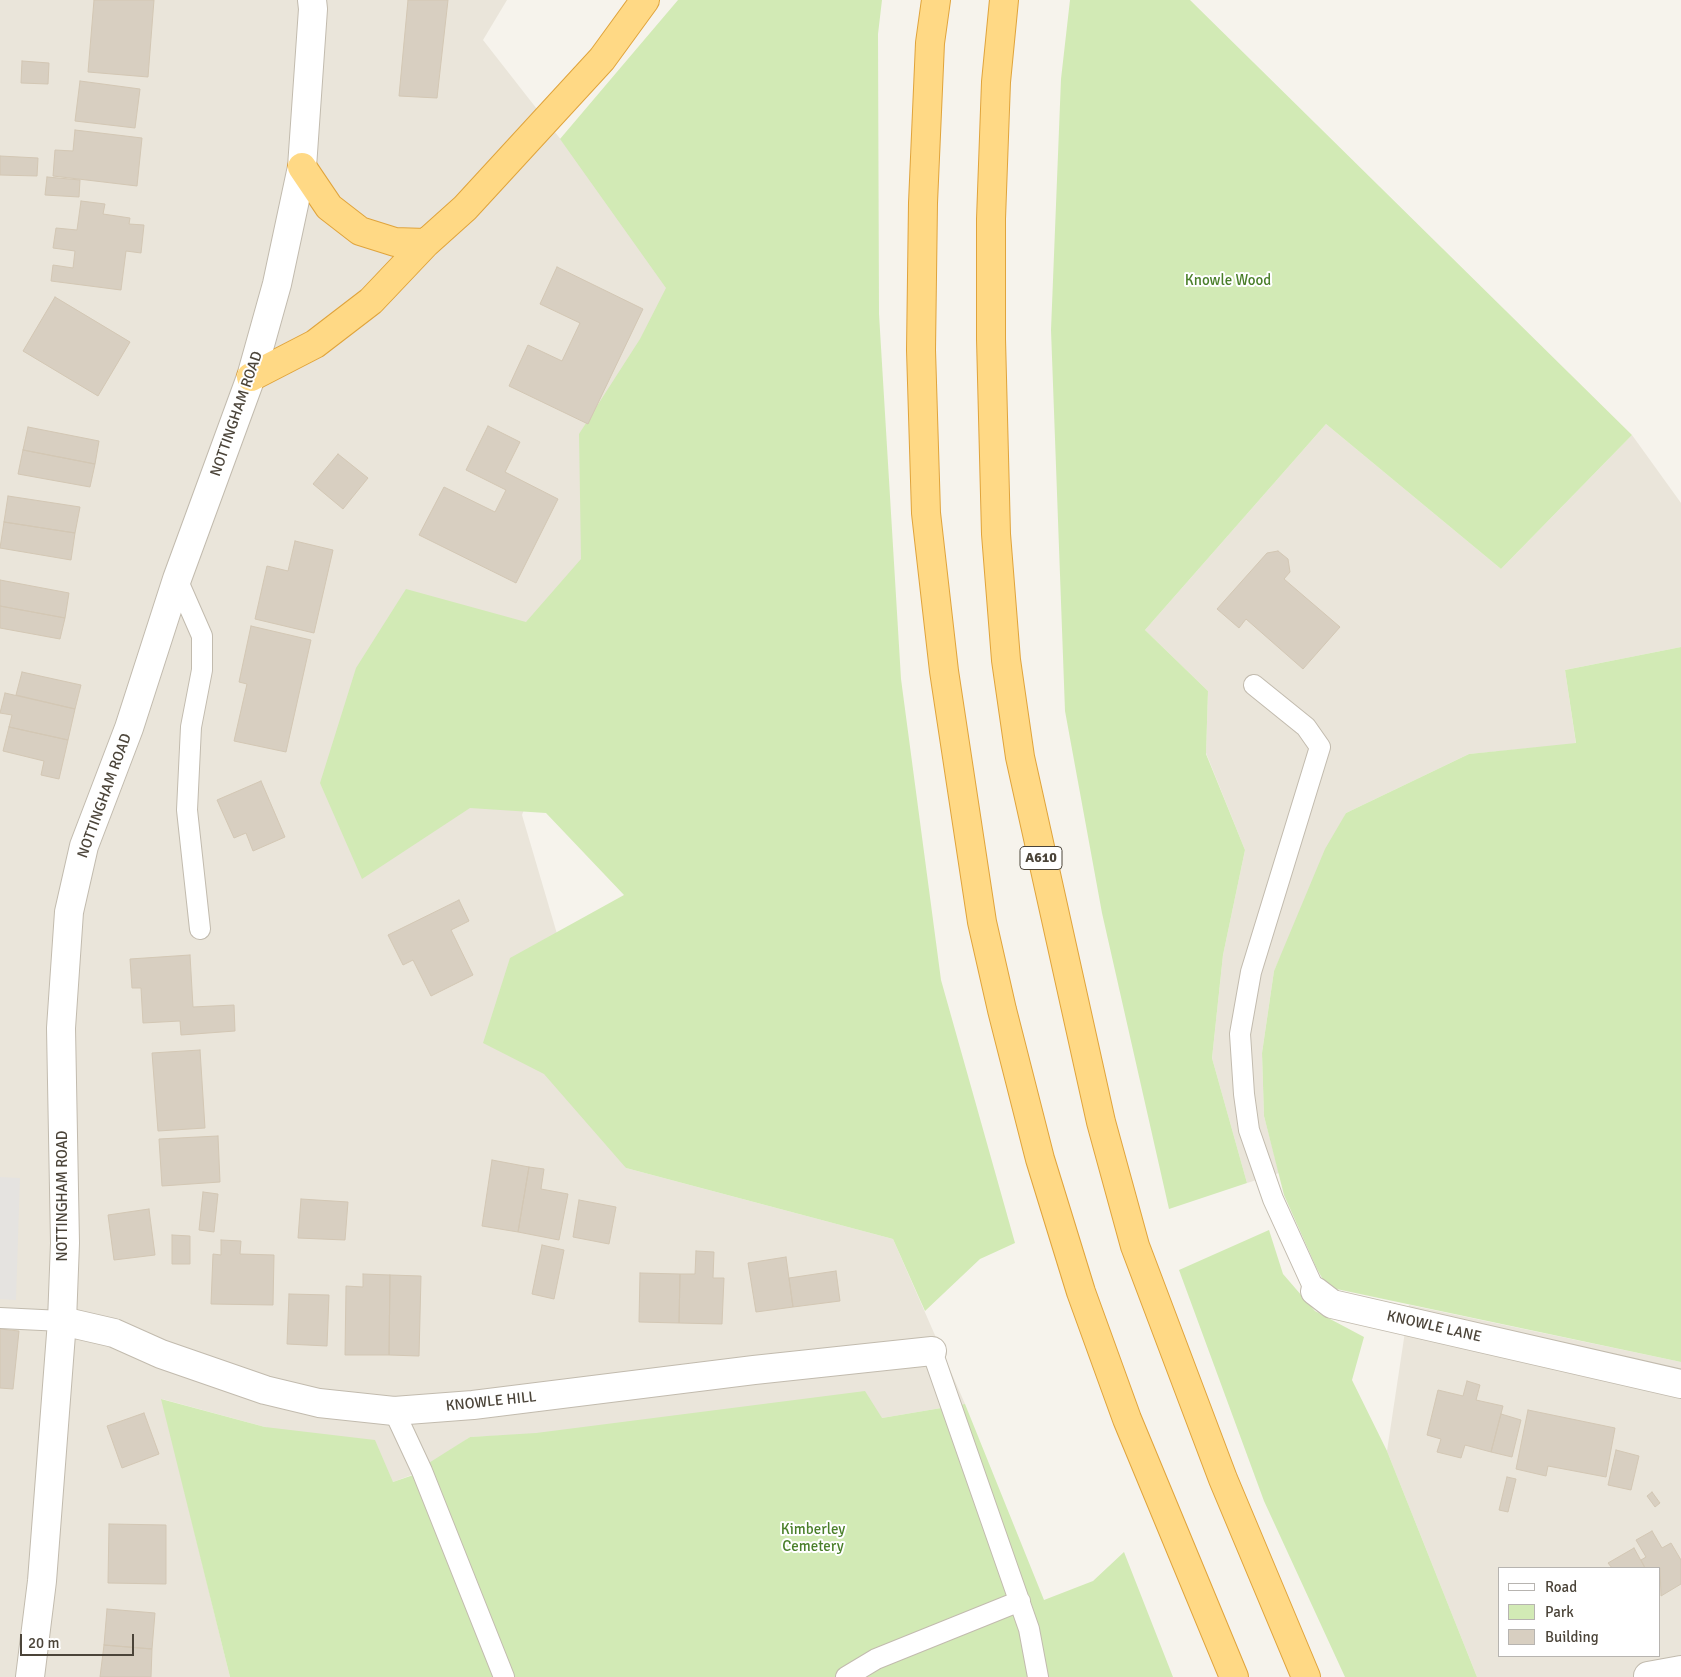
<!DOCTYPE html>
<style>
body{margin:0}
#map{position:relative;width:1681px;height:1677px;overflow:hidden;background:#f6f3ec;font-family:Signika,sans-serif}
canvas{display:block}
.legend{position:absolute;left:1498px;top:1567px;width:162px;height:90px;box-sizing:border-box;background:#fff;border:1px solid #b7b4b0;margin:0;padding:6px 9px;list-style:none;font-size:15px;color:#4b4439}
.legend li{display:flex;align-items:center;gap:10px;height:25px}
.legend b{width:25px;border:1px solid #b7b4b0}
.scale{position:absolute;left:20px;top:1634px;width:114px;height:22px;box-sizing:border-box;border:2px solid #4b4439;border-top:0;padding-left:6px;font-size:15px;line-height:18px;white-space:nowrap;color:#4b4439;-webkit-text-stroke:4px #fff;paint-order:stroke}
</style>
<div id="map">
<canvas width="1681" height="1677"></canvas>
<ul class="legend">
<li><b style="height:6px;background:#fff"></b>Road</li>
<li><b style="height:14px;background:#d2eab5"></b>Park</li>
<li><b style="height:14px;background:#d8cfc1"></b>Building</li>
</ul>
<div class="scale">20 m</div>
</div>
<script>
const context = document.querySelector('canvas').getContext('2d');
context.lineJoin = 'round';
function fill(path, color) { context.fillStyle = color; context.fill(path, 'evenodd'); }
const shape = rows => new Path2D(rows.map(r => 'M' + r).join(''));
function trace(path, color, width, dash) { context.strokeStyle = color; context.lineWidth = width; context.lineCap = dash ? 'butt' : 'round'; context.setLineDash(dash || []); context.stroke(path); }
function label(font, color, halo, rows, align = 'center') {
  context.font = font + ' Signika,sans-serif'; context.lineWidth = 4; context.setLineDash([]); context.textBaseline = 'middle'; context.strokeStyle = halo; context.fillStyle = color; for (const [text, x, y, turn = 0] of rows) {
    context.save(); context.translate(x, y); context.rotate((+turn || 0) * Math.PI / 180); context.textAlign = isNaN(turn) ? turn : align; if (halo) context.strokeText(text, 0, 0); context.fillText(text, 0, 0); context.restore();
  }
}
const residential = shape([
 [0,0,507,0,483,40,701,319,522,815,626,1168,893,1239,965,1404,882,1418,470,1437,422,1471,393,1482,265,1427,162,1399,230,1677,0,1677],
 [1326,424,1501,569,1632,435,1681,503,1681,647,1565,670,1576,744,1469,754,1346,813,1274,971,1262,1053,1264,1116,1279,1173,1247,1183,1212,1058,1223,955,1245,850,1206,753,1208,691,1145,630],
 [1409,1305,1681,1362,1681,1677,1477,1677,1387,1451],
 [1500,1568,1660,1568,1660,1656,1500,1656]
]);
const green = shape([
 [678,0,882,0,878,34,879,314,901,679,941,980,1015,1243,980,1259,925,1311,893,1239,626,1168,544,1074,483,1043,510,958,624,895,546,813,470,808,362,879,320,783,356,668,406,589,526,622,581,559,579,434,640,339,666,288,560,139],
 [1070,0,1190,0,1632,435,1501,569,1326,424,1145,630,1208,691,1206,754,1245,850,1223,955,1212,1058,1247,1183,1169,1209,1102,913,1065,711,1051,330,1061,79],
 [1681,647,1681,1362,1327,1287,1316,1267,1284,1195,1264,1116,1262,1053,1274,971,1325,849,1346,813,1469,754,1576,743,1565,670],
 [1269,1230,1283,1274,1315,1311,1364,1337,1352,1380,1387,1451,1477,1677,1345,1677,1264,1501,1179,1270],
 [865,1391,882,1418,965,1404,1044,1600,1093,1581,1124,1552,1173,1677,230,1677,161,1399,265,1427,375,1440,393,1482,422,1472,424,1466,470,1437,536,1433]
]);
const parking = shape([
 [0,1177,20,1178,16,1300,0,1299]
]);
const building = shape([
 [94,0,154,0,148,77,88,72,94,0],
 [408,0,448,0,437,98,399,96,408,0],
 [22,61,49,63,48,84,21,83,22,61],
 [80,81,140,89,135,128,75,121,80,81],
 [75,130,142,138,137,186,53,176,55,150,73,151,75,130],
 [0,156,38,158,37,176,0,175,0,156],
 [47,177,80,180,79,197,45,195,47,177],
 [81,201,105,204,103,214,130,218,129,224,144,225,141,253,126,251,121,290,51,281,53,265,73,268,75,251,53,248,56,228,77,230,81,201],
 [557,267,643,309,588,424,509,386,528,345,562,361,580,323,540,304,557,267],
 [55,297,130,342,98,396,23,351,55,297],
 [488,426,520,442,505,472,558,499,516,583,419,535,444,487,495,512,506,490,466,470,488,426],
 [28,427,99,441,95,464,23,450,28,427],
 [23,450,95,464,90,487,18,474,23,450],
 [338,454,368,478,343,509,313,484,338,454],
 [8,496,80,507,75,533,4,522,8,496],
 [4,522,75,533,71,560,0,548,4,522],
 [295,541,333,550,314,633,255,619,267,566,288,571,295,541],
 [1278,551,1288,559,1290,572,1284,579,1340,627,1303,669,1246,619,1239,628,1217,609,1267,553,1278,551],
 [0,580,69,593,65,618,0,606,0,580],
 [0,606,65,618,60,639,0,628,0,606],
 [251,626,311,640,286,752,234,741,247,684,239,682,251,626],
 [22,672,81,685,75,709,16,695,22,672],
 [5,693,75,709,68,740,9,727,12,715,0,713,5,693],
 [9,727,68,740,59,779,41,775,44,761,3,751,9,727],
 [261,781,285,837,253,851,246,833,234,838,217,800,261,781],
 [459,900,469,921,451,930,473,975,431,996,413,960,403,965,388,935,459,900],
 [190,955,193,1007,234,1005,235,1031,181,1035,180,1021,143,1023,141,988,132,988,130,959,190,955],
 [200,1050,205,1128,158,1131,152,1053,200,1050],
 [218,1136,220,1182,162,1186,159,1139,218,1136],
 [492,1160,529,1167,518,1232,482,1226,492,1160],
 [529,1167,544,1169,541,1189,568,1194,559,1240,518,1232,529,1167],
 [203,1192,218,1194,214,1232,199,1230,203,1192],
 [301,1199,348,1202,345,1240,298,1238,301,1199],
 [579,1200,616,1207,609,1244,573,1237,579,1200],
 [149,1209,155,1255,114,1260,108,1215,149,1209],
 [172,1235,190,1236,190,1264,172,1264,172,1235],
 [221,1240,241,1241,240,1254,274,1255,273,1305,211,1304,213,1254,221,1255,221,1240],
 [542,1245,564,1250,554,1299,532,1294,542,1245],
 [696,1251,714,1252,713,1278,724,1278,722,1324,679,1323,680,1274,695,1274,696,1251],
 [786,1257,793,1307,756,1312,748,1263,786,1257],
 [836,1271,840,1301,793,1307,789,1278,836,1271],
 [640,1273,680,1274,679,1323,639,1322,640,1273],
 [363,1274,390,1275,389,1355,345,1355,346,1286,363,1287,363,1274],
 [390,1275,421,1276,419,1356,389,1355,390,1275],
 [289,1294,329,1295,327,1346,287,1344,289,1294],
 [0,1329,19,1331,13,1389,0,1388,0,1329],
 [1467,1381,1480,1385,1476,1400,1503,1406,1491,1452,1465,1445,1461,1458,1437,1452,1441,1439,1427,1435,1438,1390,1463,1396,1467,1381],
 [1528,1410,1615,1428,1606,1477,1548,1466,1546,1476,1516,1469,1528,1410],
 [144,1413,159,1454,122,1468,107,1426,144,1413],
 [1501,1414,1521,1420,1512,1457,1491,1452,1501,1414],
 [1616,1450,1639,1456,1631,1490,1608,1485,1616,1450],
 [1507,1477,1516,1479,1508,1512,1499,1510,1507,1477],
 [1652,1492,1660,1503,1655,1507,1647,1496,1652,1492],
 [109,1524,166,1525,166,1584,108,1583,109,1524],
 [1652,1531,1662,1548,1671,1543,1681,1560,1681,1584,1661,1596,1660,1568,1645,1568,1641,1560,1646,1557,1636,1540,1652,1531],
 [1634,1548,1645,1568,1612,1568,1608,1563,1634,1548],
 [107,1609,155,1613,152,1649,104,1645,107,1609],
 [104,1645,152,1649,151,1677,100,1677,104,1645]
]);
const service = shape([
 [177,579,202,636,202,670,191,727,187,810,200,929],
 [1254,685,1306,727,1320,747,1251,972,1240,1034,1244,1094,1249,1130,1273,1199,1315,1291],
 [0,1318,62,1321],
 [932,1351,1029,1629,1038,1677],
 [394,1411,422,1471,504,1677],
 [846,1677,876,1659,1020,1601]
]);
const minor = shape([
 [1315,1291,1332,1304,1681,1384],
 [62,1321,114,1333,161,1354,265,1390,319,1403,394,1411,473,1405,754,1370,932,1351],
 [1648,1676,1681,1670]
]);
const tertiary = shape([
 [30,1677,42,1581,62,1321,65,1243,61,1028,69,912,84,846,129,728,177,579,251,377,277,284,302,167,313,9,312,0]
]);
const trunk = shape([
 [936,0,930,43,923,203,921,350,926,513,944,671,982,922,1002,1010,1040,1159,1081,1292,1127,1419,1234,1677],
 [1004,0,996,82,991,219,991,339,996,534,1006,660,1020,757,1101,1122,1135,1246,1223,1479,1306,1677],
 [302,167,329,207,360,231,395,242,426,243],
 [251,377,315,344,371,301,426,243,465,208,602,59,645,0]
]);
const shields = [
 [1041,858,42]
];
const shieldNames = [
 ["A610",1041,858]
];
const parkNames = [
 ["Knowle Wood",1228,281],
 ["Kimberley",813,1530],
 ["Cemetery",813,1547]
];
const streetNames = [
 ["NOTTINGHAM ROAD",237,414,-71],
 ["NOTTINGHAM ROAD",105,796,-70],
 ["NOTTINGHAM ROAD",63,1196,-90],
 ["KNOWLE LANE",1434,1327,13],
 ["KNOWLE HILL",491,1402,-6]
];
fill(residential, '#eae5da');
fill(green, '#d2eab5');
fill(parking, '#e5e3e0');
fill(building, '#d8cfc1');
trace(building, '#d3c7b4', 1);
trace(service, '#c2bbae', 22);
trace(minor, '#c2bbae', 30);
trace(tertiary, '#c2bbae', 30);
trace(trunk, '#e0a43c', 30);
trace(service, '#fff', 20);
trace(minor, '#fff', 28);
trace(tertiary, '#fff', 28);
trace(trunk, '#ffd985', 28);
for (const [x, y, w] of shields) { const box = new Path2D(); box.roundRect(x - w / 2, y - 11.5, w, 23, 4); context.fillStyle = '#fff'; context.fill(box); trace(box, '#4b4439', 1); }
label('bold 14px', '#4b4439', null, shieldNames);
label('15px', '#4a7f2a', '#fff', parkNames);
label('15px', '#4b4439', '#fff', streetNames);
</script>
